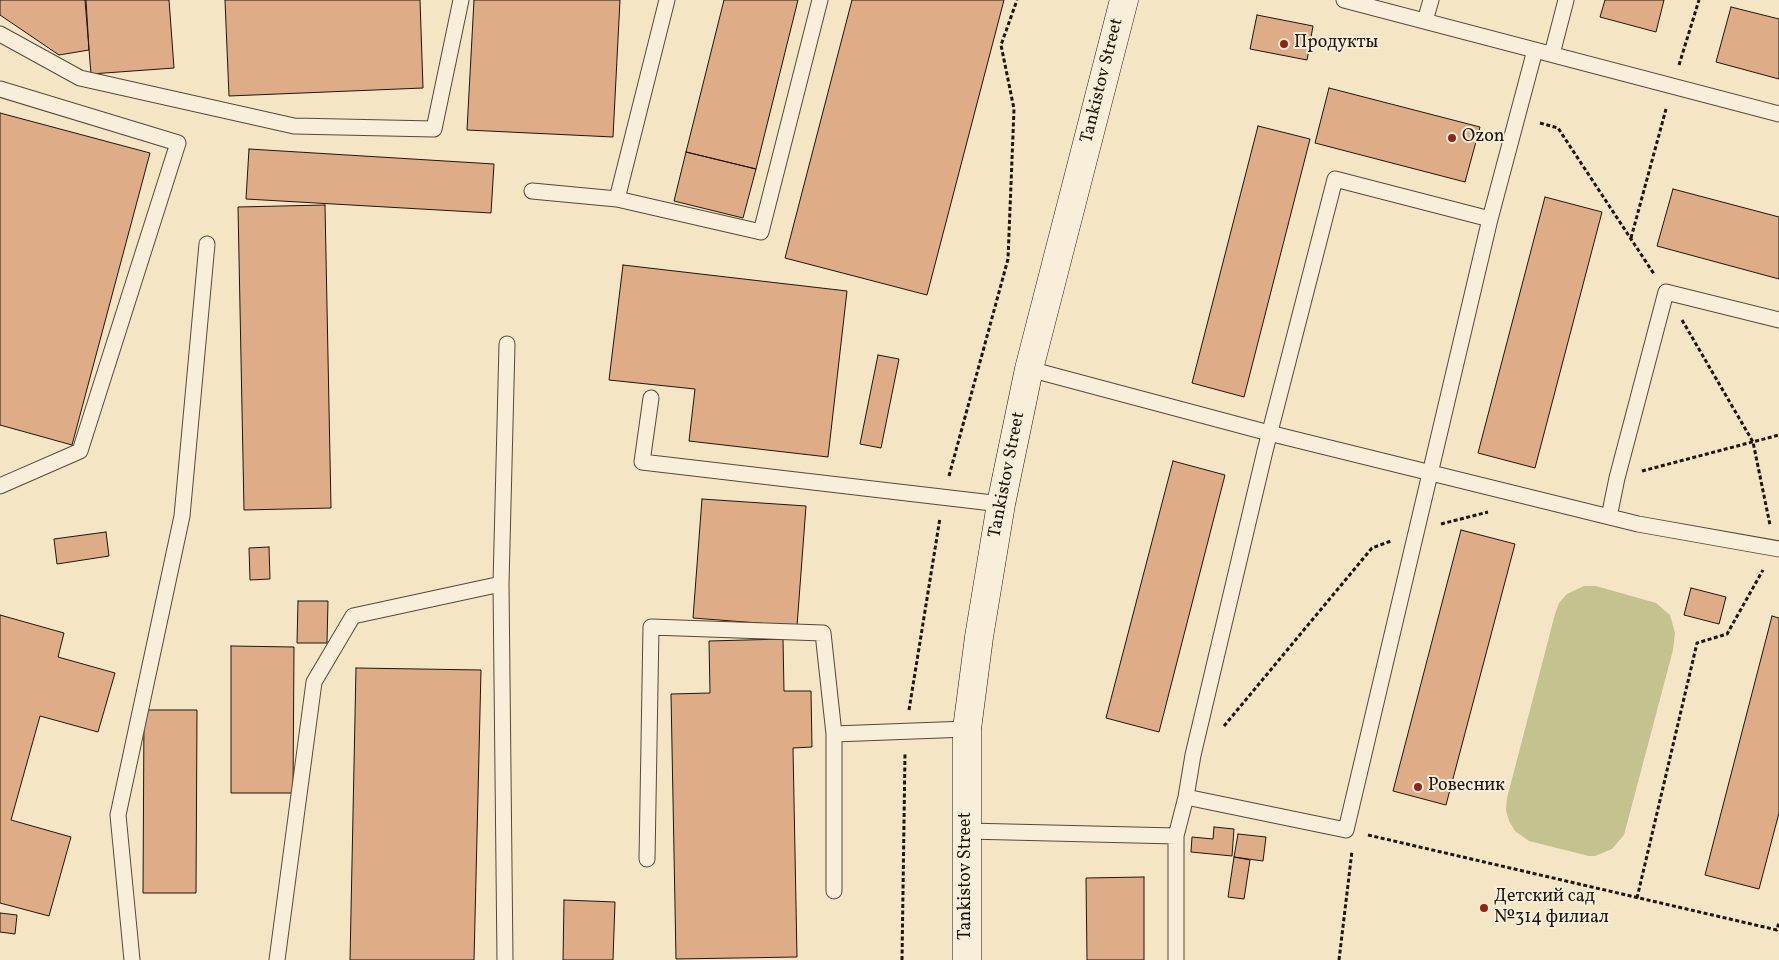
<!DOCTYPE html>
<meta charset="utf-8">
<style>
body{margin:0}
canvas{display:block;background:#f4e5c5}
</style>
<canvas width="1779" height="960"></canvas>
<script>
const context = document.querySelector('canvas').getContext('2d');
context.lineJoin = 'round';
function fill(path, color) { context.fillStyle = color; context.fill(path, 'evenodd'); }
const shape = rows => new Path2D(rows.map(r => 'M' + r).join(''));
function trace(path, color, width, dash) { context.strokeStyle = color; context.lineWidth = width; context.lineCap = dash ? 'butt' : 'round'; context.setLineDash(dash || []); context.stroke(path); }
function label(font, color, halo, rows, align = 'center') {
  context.font = font + ' Vollkorn,serif'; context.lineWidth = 4; context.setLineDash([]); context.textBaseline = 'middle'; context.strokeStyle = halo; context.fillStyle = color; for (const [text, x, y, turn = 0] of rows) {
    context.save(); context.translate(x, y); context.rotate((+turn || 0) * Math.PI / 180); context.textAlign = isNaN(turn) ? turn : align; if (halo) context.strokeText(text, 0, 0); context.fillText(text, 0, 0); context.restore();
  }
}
const green = shape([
 [1584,586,1596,586,1656,603,1670,615,1675,633,1673,650,1624,835,1612,849,1595,856,1589,856,1529,841,1515,831,1509,821,1506,810,1507,798,1555,614,1559,603,1567,594]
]);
const building = shape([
 [0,0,86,0,89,50,59,55,0,15,0,0],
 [85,0,169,0,174,68,91,74,85,0],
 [225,0,420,0,423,88,229,96,225,0],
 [474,0,620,0,613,137,467,130,474,0],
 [724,0,798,0,756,169,686,152,724,0],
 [852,0,1004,0,927,295,785,258,852,0],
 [1605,0,1664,0,1656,32,1600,17,1605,0],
 [1731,7,1779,19,1779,79,1716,62,1731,7],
 [1257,15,1313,26,1307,60,1250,49,1257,15],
 [1329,88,1480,127,1465,182,1315,143,1329,88],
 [0,113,150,153,72,445,0,425,0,113],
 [1258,126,1310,139,1244,397,1192,383,1258,126],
 [249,149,494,164,491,213,246,199,249,149],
 [686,152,756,169,743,218,674,201,686,152],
 [1673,189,1779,217,1779,279,1657,246,1673,189],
 [1545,197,1602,212,1535,468,1478,453,1545,197],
 [325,205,331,508,244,510,238,207,325,205],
 [623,265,847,291,828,457,689,441,695,389,609,380,623,265],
 [878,355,899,359,881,448,860,444,878,355],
 [1173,461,1225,475,1159,732,1106,718,1173,461],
 [702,499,806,506,797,626,693,618,702,499],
 [1461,530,1515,544,1446,805,1393,791,1461,530],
 [106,532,109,556,57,564,54,539,106,532],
 [269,547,270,579,250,580,249,548,269,547],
 [1691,588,1726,597,1719,624,1684,615,1691,588],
 [298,601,328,601,327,643,297,643,298,601],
 [0,615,64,633,58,657,115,673,98,732,40,716,11,820,71,837,49,916,0,903,0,615],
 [1772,616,1779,618,1779,813,1759,889,1705,875,1772,616],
 [783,639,784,691,811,691,812,747,793,748,797,957,676,959,671,694,710,693,709,641,783,639],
 [231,646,294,647,293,793,231,793,231,646],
 [356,668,481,670,474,960,350,960,356,668],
 [144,710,197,710,196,893,143,893,144,710],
 [1214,827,1234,829,1232,856,1191,852,1192,837,1213,839,1214,827],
 [1238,834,1266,837,1263,861,1234,857,1238,834],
 [1234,857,1250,860,1244,899,1228,897,1234,857],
 [1144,877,1144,960,1087,960,1086,878,1144,877],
 [564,900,615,902,613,960,563,960,564,900],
 [0,913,17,915,15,934,0,932,0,913]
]);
const path = shape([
 [1679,65,1699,0],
 [1540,123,1558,128,1654,274],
 [1631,238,1666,109],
 [1682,320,1753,442,1770,525],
 [1642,471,1779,435],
 [949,476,1008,259,1014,109,1001,45,1017,0],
 [1441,524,1488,512],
 [909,710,940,518],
 [1224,726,1372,548,1391,541],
 [1368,835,1777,930,1779,922],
 [1637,898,1697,643,1727,634,1763,570],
 [902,960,905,753],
 [1339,960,1352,851]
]);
const service = shape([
 [1344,0,1779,114],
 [1425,21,1431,0],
 [0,34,80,78,294,126,434,129,461,0],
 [1552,54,1566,0],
 [0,89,178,143,80,451,0,486],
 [532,191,617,199,667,0],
 [617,199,761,232,820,0],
 [1029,369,1269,433,1638,524,1779,549],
 [651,398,642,462,1001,504],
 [1609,517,1617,478,1666,292,1779,320],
 [501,584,505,960],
 [1186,797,1346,830,1490,219,1535,50],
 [967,831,1176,836],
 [647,859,651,627,823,633,834,734],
 [834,891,834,734,967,729],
 [132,960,118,815,182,516,207,244],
 [277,960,314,682,353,616,501,584,507,344],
 [1176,960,1176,836,1186,797,1193,755,1265,451,1335,179,1490,219]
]);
const secondary = shape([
 [967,960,967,729,979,637,1001,504,1029,369,1124,0]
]);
const markers = [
 [1284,44,5,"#8f2418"],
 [1452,138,5,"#8f2418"],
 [1418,787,5,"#8f2418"],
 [1484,908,5,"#8f2418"]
];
const poiNames = [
 ["Продукты",1294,44],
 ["Ozon",1462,138],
 ["Ровесник",1428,787],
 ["Детский сад",1494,898],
 ["№314 филиал",1494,919]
];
const streetNames = [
 ["Tankistov Street",1103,81,-76],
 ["Tankistov Street",1008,475,-79],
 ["Tankistov Street",967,876,-90]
];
fill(green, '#c4c28f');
fill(building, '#deac87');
trace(building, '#1e160c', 1);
trace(service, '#544a3a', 17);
trace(secondary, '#1e160c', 29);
trace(path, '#1e160c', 3, [4, 2.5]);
trace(service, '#f8eed9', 15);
trace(secondary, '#f8eed9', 28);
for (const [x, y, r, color] of markers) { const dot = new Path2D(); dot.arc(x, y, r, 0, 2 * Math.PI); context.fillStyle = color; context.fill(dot); trace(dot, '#f8eed9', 2); }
label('18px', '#1e160c', '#f8eed9', poiNames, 'left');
label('18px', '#1e160c', '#f8eed9', streetNames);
</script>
